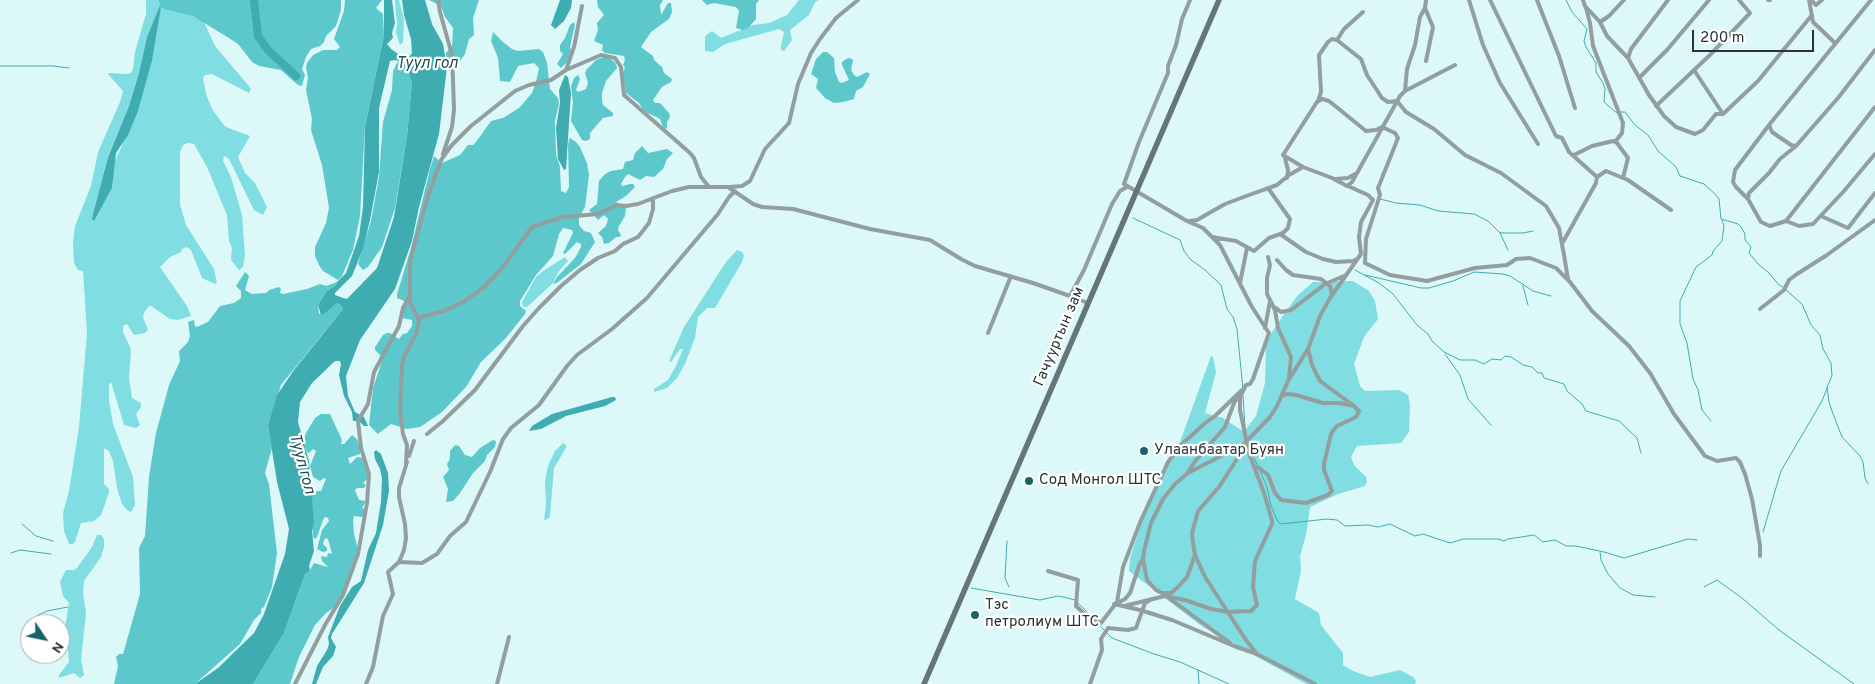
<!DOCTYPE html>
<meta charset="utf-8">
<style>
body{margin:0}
#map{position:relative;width:1875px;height:684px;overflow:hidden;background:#ddf8f9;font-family:Overpass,sans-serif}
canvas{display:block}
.north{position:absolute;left:20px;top:614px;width:50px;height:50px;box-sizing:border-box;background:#fff;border:1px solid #aaaeae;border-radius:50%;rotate:124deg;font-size:14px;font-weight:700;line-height:20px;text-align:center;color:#2a3435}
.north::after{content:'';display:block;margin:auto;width:18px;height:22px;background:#156468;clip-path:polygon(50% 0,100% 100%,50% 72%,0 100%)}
.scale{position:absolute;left:1692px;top:30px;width:122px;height:22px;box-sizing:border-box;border:2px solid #2a3435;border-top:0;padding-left:6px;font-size:15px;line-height:18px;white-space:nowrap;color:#2a3435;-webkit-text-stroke:4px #fff;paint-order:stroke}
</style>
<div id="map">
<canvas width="1875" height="684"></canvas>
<div class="north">N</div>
<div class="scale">200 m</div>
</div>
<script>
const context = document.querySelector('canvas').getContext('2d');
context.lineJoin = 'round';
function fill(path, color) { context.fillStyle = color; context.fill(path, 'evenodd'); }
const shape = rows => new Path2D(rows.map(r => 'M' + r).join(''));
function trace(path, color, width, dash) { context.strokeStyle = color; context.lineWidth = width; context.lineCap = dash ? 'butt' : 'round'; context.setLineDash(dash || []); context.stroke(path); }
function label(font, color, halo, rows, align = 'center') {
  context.font = font + ' Overpass,sans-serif'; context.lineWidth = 4.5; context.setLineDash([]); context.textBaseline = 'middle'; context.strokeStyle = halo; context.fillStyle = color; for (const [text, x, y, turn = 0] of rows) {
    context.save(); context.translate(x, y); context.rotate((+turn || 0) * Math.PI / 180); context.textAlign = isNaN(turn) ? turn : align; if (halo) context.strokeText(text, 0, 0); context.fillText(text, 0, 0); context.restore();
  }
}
const green = shape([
 [146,0,158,0,160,5,147,37,139,73,129,106,108,156,94,210,94,220,112,188,114,163,138,111,152,61,161,5,193,16,204,22,215,46,248,85,251,89,249,93,212,74,205,75,203,78,206,94,212,109,223,124,226,127,250,136,238,157,245,173,255,183,267,207,263,215,254,210,229,159,224,156,223,161,231,177,242,215,245,255,243,267,239,270,231,260,232,248,229,241,227,215,207,167,194,144,188,143,183,145,180,152,180,204,186,225,214,269,217,283,215,284,202,278,191,250,187,247,182,249,181,252,170,257,160,267,187,306,191,316,178,320,170,319,151,306,149,306,145,311,143,317,148,330,145,333,134,335,127,324,123,326,123,332,131,349,129,378,132,398,141,403,141,407,136,414,140,425,136,428,124,425,111,382,109,385,109,401,113,424,133,477,135,505,131,512,127,510,122,504,117,488,113,461,109,451,104,448,104,484,109,489,109,492,104,507,101,515,94,521,81,523,75,542,73,544,69,544,64,531,63,513,69,491,79,427,87,333,83,271,78,270,74,263,73,243,75,226,91,186,98,152,120,102,123,91,108,74,109,73,127,74,131,73,133,69,135,52,146,14],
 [395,0,399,0,404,19,403,42,400,45,396,33,397,24],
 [799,0,819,0,815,2,809,15,790,30,792,40,784,51,781,50,781,46,784,32,779,29,725,44,713,52,705,51,705,36,712,31,721,38,753,25,769,23,787,15],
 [737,250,742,252,744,255,742,262,715,308,707,308,698,317,695,338,685,364,677,378,667,388,654,392,654,389,668,380,676,366,683,349,680,349,671,362,669,361,684,327,726,262],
 [565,257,568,261,559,271,553,283,527,307,523,307,522,302,536,277,543,271],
 [1353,281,1369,291,1375,301,1378,319,1364,337,1354,364,1360,386,1365,391,1399,390,1408,395,1410,405,1409,432,1401,443,1357,446,1351,457,1354,465,1366,477,1367,482,1365,486,1338,494,1310,507,1306,535,1300,556,1301,571,1295,599,1319,613,1321,625,1343,653,1343,665,1353,671,1370,677,1400,670,1413,677,1416,681,1415,684,1306,684,1203,627,1129,571,1130,558,1145,513,1156,487,1180,442,1211,356,1213,357,1216,372,1205,413,1223,418,1241,430,1246,429,1256,416,1265,383,1266,346,1272,332,1282,317,1298,295,1313,282],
 [563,443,566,445,566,448,554,468,550,516,548,519,544,520,546,506,545,481,548,466,555,451],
 [97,535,101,535,104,539,104,547,101,557,84,581,83,592,86,613,81,660,84,675,80,678,74,673,59,678,59,675,69,662,68,650,64,635,69,603,63,596,60,582,66,570,74,570,77,568,92,547]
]);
const forest = shape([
 [158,0,341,0,341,10,336,26,326,36,324,42,320,46,311,49,306,57,302,69,305,75,302,86,298,85,281,70,259,66,252,62,238,44,232,40,193,16,164,9,160,5],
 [345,0,382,0,376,8,383,14,384,35,365,127,360,216,353,250,342,276,338,280,323,271,319,265,315,256,315,247,326,223,329,208,322,165,311,130,312,119,306,90,308,78,306,67,307,63,313,55,323,50,337,50,340,47,334,39,344,11],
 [429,0,479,0,473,18,474,35,469,39,465,54,460,61,450,68,447,67,446,53,452,46,453,28,445,17,441,6],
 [597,0,663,0,660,5,661,15,668,3,671,3,672,12,669,19,651,32,641,47,653,56,654,60,662,67,664,73,672,79,671,82,662,87,653,100,655,103,660,103,669,113,670,117,667,122,667,129,663,127,660,119,644,111,639,103,626,93,623,73,625,67,623,65,625,60,624,56,605,53,602,50,603,45,594,41,598,30,597,23,604,15,598,7],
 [702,0,759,0,756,4,756,19,749,27,743,30,736,28,739,11,736,7,714,3,707,5],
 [574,22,575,25,570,47,571,50,567,62,561,68,557,64,563,54,560,51,560,45,565,38,570,25],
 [493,32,503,42,512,49,518,51,539,49,543,52,547,63,550,89,558,98,559,104,555,121,556,154,560,167,561,191,566,193,569,187,568,145,569,139,570,138,576,142,580,147,587,163,589,175,585,207,579,218,579,225,584,231,591,233,595,242,581,264,558,282,553,284,557,277,575,258,581,247,581,244,577,242,565,254,563,253,573,233,572,230,563,228,559,234,553,256,536,275,520,301,520,306,526,311,525,314,506,338,481,362,466,387,442,412,420,427,407,429,391,424,378,434,369,425,373,388,383,358,375,350,375,347,383,335,387,333,390,333,399,339,403,334,407,333,412,326,412,320,402,318,406,304,404,301,397,298,397,294,411,248,430,169,434,156,442,163,460,155,468,145,473,145,476,142,491,121,503,118,519,108,532,93,536,82,539,68,534,63,518,66,510,82,500,81,498,58,491,41],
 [823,52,827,52,834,58,835,72,839,82,842,83,849,80,842,65,842,62,846,59,850,58,853,60,851,70,854,75,857,77,867,72,870,74,863,87,856,91,854,99,843,102,834,103,825,98,816,88,818,79,811,74,816,59],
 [606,56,615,62,617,68,606,81,602,93,602,100,603,105,613,113,613,116,603,118,590,133,590,139,586,141,582,140,571,121,573,102,571,86,574,78,578,75,580,79,576,90,578,92,586,89,588,83,585,73,587,69,596,60],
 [400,61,405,64,409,70,412,83,407,136,395,208,382,247,368,267,363,270,358,264,371,221,379,177,383,122,392,90,393,71,397,63],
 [642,146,648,153,667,149,673,153,667,159,663,169,654,177,646,176,640,180,628,174,625,177,621,184,622,186,630,184,633,184,635,187,626,196,616,202,626,208,625,216,619,226,618,230,621,235,620,237,616,237,609,243,604,244,602,237,598,233,606,226,608,219,604,215,598,220,589,210,597,204,599,181,605,174,611,171,623,169,625,162,633,160,635,153],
 [245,272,249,276,245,290,252,294,266,293,269,290,279,287,281,289,280,293,283,294,307,289,320,284,326,286,337,282,338,283,326,292,321,300,318,305,319,314,327,312,337,303,340,303,343,309,281,385,268,425,272,448,265,473,269,484,277,553,272,587,264,607,261,609,261,613,254,620,240,644,195,684,114,684,118,666,116,657,119,654,123,654,140,594,139,548,145,536,149,477,156,433,169,385,180,361,179,351,188,342,190,336,188,322,194,320,195,326,197,327,208,322,220,306,234,303,241,298,241,291,236,286],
 [321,414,330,414,342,440,341,444,344,444,352,435,357,439,361,450,360,454,348,458,350,464,357,457,364,458,368,473,367,479,363,483,366,485,364,488,357,488,355,490,359,500,366,501,362,508,365,509,363,517,354,516,353,520,354,534,358,549,338,605,326,613,315,625,299,657,290,684,253,684,284,633,305,574,309,572,314,563,328,567,322,561,321,556,327,557,328,553,332,554,328,539,325,538,323,544,327,548,327,551,323,552,317,549,322,530,329,521,328,518,325,517,323,520,317,537,315,539,313,537,311,496,317,491,321,491,326,479,324,478,320,481,313,477,310,466,316,451,313,449,309,453,307,452,303,441,306,433,315,418],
 [493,440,496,441,495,447,487,455,485,461,473,473,460,493,453,501,446,502,448,489,443,477,449,470,447,464,450,459,450,451,455,445,459,446,465,455,472,457,480,448]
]);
const water = shape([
 [384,0,392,0,395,23,392,33,393,38,387,44,391,49,407,60,412,53,411,39,404,15,402,0,425,0,432,24,443,44,447,67,439,134,419,207,412,241,395,289,360,340,346,376,348,396,355,412,364,417,368,426,364,426,359,421,353,421,352,412,344,396,339,375,341,364,340,361,335,361,312,383,300,402,298,422,309,461,314,523,312,531,314,551,309,566,310,569,309,572,305,574,284,633,253,684,195,684,218,668,254,633,264,614,285,554,289,529,277,482,268,425,277,395,294,370,343,309,340,304,337,303,327,312,321,315,318,305,326,292,337,284,337,282,346,273,359,236,363,207,365,127,384,35],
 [396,60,407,66,412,83,407,136,394,217,377,268,347,299,343,298,335,295,335,293,352,276,363,249,370,220,379,172,379,108,390,61],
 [560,0,572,0,571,8,564,21,555,29,551,25],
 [160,5,161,7,152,61,138,111,128,135,116,153,112,188,94,221,92,219,94,210,108,157,129,106,139,73,147,37],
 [565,75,568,77,571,93,566,169,564,170,558,159,556,128,560,103,559,90],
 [612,397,615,397,616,400,605,406,566,416,541,429,529,431,532,426,552,414],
 [376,450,381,454,388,473,389,491,383,525,364,583,332,634,331,638,336,647,333,656,323,667,316,684,312,684,317,666,327,650,329,644,328,637,340,606,352,587,361,581,368,550,376,533,381,502,382,478,380,469,375,459,374,452]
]);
const stream = shape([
 [1566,0,1572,12,1587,29,1584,41,1586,47,1596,63,1596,72,1603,83,1605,89,1604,102,1618,114],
 [0,66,53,66,69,68],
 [1621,112,1625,112,1635,125,1648,135,1658,151,1676,167,1680,176,1704,184,1716,195,1719,199,1721,219,1738,224,1741,227,1745,234,1745,240,1751,247,1749,253,1758,264,1768,272,1779,285,1783,287],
 [1380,199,1396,203,1420,205,1438,211,1474,214,1488,221,1499,232,1502,233,1523,233,1533,231],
 [1133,218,1180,240,1184,251,1190,259,1205,270,1221,285,1227,309,1233,317,1237,329,1243,389],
 [1500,233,1508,250],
 [1355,270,1379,283,1393,294,1417,325,1428,334,1432,341,1444,352,1460,360,1475,360,1484,364,1492,359,1501,360,1505,356,1511,357,1523,365,1532,367,1538,373,1542,373,1544,378,1564,384,1567,391,1582,404,1586,411,1619,421,1637,438,1641,453],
 [1365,275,1421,288,1429,288,1453,281,1474,272,1503,274,1510,276,1533,291,1551,296],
 [1523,286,1528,305],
 [1786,290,1802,304,1811,325,1820,335,1823,349,1831,363,1832,376,1827,387,1829,402,1833,414,1842,437,1860,456,1863,462,1865,478,1868,484],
 [1445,354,1460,375,1468,399,1491,425],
 [1243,396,1245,427],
 [1711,421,1702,410,1698,390,1693,379,1687,343,1680,324,1680,301,1696,267,1712,255,1713,251,1722,241,1724,226,1722,220],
 [1249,443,1257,465],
 [1260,471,1267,487,1271,506,1278,522,1281,524,1327,519,1337,520,1345,526,1368,525,1378,527,1390,524,1415,536,1423,534,1450,543,1463,539,1498,539,1504,541,1508,539,1534,535,1543,542,1555,540,1566,546,1576,546,1604,552,1624,558,1688,539,1697,540],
 [22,524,36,536,53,541],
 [1763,532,1781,471,1822,401,1827,388],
 [1007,541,1005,578,1009,587],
 [1600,552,1601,560,1608,574,1620,588,1633,595,1655,597],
 [11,553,20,550,51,554],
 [1704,587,1717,580,1742,598,1779,630,1854,684],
 [971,588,1040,600,1058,596,1063,597,1075,600,1094,619],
 [1098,624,1112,638,1154,654,1180,662,1229,684],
 [25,628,38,615,47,611,68,607],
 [1198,670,1199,684]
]);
const river = shape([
 [254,0,258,36,268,50,296,76]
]);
const minor = shape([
 [438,0,440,12,452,55,453,80,454,110,452,127,443,154],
 [1190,0,1182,19,1176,45,1168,66,1168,73,1139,142,1124,184,1187,221,1203,228,1212,237,1236,241,1254,251,1269,238,1283,233,1288,228,1290,219,1268,188],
 [1469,0,1483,45,1500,83,1538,144],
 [1490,0,1556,136,1562,138,1569,152,1597,177],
 [1537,0,1559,56,1575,108],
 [1583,0,1585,6,1600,22,1607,36,1628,58,1649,95,1664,116,1676,127,1695,134,1703,130,1716,114,1723,114,1758,81,1812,15],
 [1768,0,1770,0],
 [1809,0,1813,22,1835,43],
 [1811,0,1816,5,1822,0],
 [1871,0,1769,125,1735,170,1733,182,1736,187,1748,199,1761,222,1770,226,1786,221,1875,107],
 [582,6,574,47,566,70,601,55,615,58,621,67,624,95,690,153,694,158,701,177,709,187,728,187,753,204,762,207,793,209,870,229,930,240,961,259,975,266,1033,283,1070,296,1084,270,1112,204,1120,191,1127,187],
 [1425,8,1433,27,1426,61],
 [1586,8,1590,23,1593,46,1623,123,1622,133,1615,142],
 [1363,12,1344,29,1337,40,1361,59,1367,75,1382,98,1388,102,1397,101,1406,112,1434,129,1465,155,1501,173,1546,206,1559,228,1563,250],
 [1600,22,1609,16,1624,0],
 [1628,58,1631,49,1668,0],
 [1694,70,1723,114],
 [1640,77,1667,50,1709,0],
 [1405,91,1407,69,1415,45,1420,17,1425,8,1426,0],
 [1318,101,1321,92,1319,55,1328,42,1332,39,1337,40],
 [1656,106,1710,55,1750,13,1739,0],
 [1769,125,1772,132,1791,145,1796,146],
 [1382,127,1395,133,1398,138,1378,188,1380,195,1366,239,1365,263,1390,275,1427,281,1475,268,1507,265,1516,259,1530,258,1556,268,1570,282,1592,311,1629,346,1650,373,1674,414,1705,456,1717,461,1736,458,1740,462,1745,474,1752,499,1760,545,1760,556],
 [1382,127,1376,130,1366,131,1329,101,1322,99,1317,102,1283,155,1303,167,1332,178,1347,186,1352,182,1400,96,1405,91,1455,65],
 [1574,155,1592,146,1613,141,1617,143,1628,158,1623,178],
 [1285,158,1288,170,1287,178],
 [1336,179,1348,178,1355,174],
 [729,187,742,186,750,181,765,149,789,123,798,84,811,53,820,39,836,18,858,0],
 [1748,199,1749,193,1769,173,1780,159,1796,146,1838,98,1875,50],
 [1821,216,1848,228,1875,193],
 [1189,221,1197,220,1225,204,1249,195,1277,185,1289,175,1303,167],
 [1786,221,1799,226,1813,224,1844,191,1875,154],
 [1280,234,1306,252,1323,259,1336,262,1353,261,1357,259],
 [1563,242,1596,183,1597,177,1606,171,1628,180,1671,210],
 [1563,249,1568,279],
 [1268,257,1270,265,1267,278,1267,294,1275,310,1278,328,1291,357,1289,379,1277,406,1270,417,1242,446,1237,459,1219,487,1198,511,1192,533,1193,542,1195,555,1205,577,1246,640,1257,654,1315,684],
 [1277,260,1286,270,1293,275,1321,279,1330,286,1332,294],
 [1240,283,1247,248],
 [1070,296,1088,303],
 [1276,308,1281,312,1291,310,1325,284,1344,276],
 [1760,309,1784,290,1789,280,1797,274,1827,255,1875,220],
 [418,318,444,311,465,301,483,288,502,268,532,227,563,217,598,214,617,205,626,206,638,204,672,191,689,187,709,187],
 [1265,328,1270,301],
 [988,333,1011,276],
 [1290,378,1308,349,1320,316,1330,298,1361,254,1359,237,1361,222,1373,200,1368,195,1348,186],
 [1282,396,1287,394,1296,395,1323,403,1339,403,1354,406,1320,381,1312,365,1308,349],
 [427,434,443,421,475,390,523,326,539,308,561,286,580,270,598,258,615,251,623,244,638,237,649,223,653,209,653,199],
 [409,456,414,441],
 [406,463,407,445,403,434,400,411,402,366,404,357,416,334,419,320,410,302,410,261,428,196,441,160,451,146,471,126,515,91,529,85,551,80,566,70],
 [1258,467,1268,475,1275,493,1281,500,1306,503,1328,495,1332,491,1324,470,1324,464,1330,438,1332,432,1337,426,1356,417,1359,411,1354,406],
 [1188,472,1196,460,1225,427,1234,403,1240,393],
 [1195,555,1187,577,1177,588,1171,593,1162,593,1156,590,1147,580,1143,559,1144,551,1151,523,1163,499,1175,484,1188,473,1221,456],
 [399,562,404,550,406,538,405,524,399,497,399,488,407,462],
 [1048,571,1078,580,1076,606,1090,619,1101,623,1117,602,1123,567,1141,520,1168,462,1180,446,1204,424,1215,416,1242,390],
 [1169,598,1230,643],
 [1114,604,1140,610,1172,620,1234,646,1257,654],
 [1116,604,1125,599,1130,593,1140,563,1143,559],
 [1124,606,1165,596,1185,600,1211,609,1228,612,1251,611,1257,605,1253,587,1255,561,1272,524,1272,521,1264,493,1249,453,1240,410,1240,397,1246,385,1250,384,1253,379,1269,333,1252,307,1220,245,1212,237],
 [295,684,325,625,343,595,358,554,367,503,369,474,361,448,358,421,368,404,374,372,399,326,403,308,410,295],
 [366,684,373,667,383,616,393,594,388,572,399,562,422,563,437,554,450,536,466,522,490,472,503,439,511,428,539,405,567,366,577,355,612,329,647,298,718,214,729,197,735,191],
 [497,684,509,637],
 [1090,684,1102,650,1101,639,1108,628,1128,630,1136,628,1145,603,1152,599]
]);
const secondary = shape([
 [924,684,1219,0]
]);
const markers = [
 [1144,451,5,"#156468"],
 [1029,481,5,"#156468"],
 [975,615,5,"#156468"]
];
const streetNames = [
 ["Гачууртын зам",1060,337,-67]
];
const poiNames = [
 ["Улаанбаатар Буян",1154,451],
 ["Сод Монгол ШТС",1039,481],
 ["Тэс",985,606],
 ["петролиум ШТС",985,623]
];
const waterNames = [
 ["Туул гол",427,65],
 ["Туул гол",301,464,75]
];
fill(green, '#80dde1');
fill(forest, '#5dc8cc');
fill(water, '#3eacb0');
trace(stream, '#3eacb0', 1);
trace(river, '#3eacb0', 8);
trace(minor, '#939e9e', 4);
trace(secondary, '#667677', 5.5);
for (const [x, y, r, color] of markers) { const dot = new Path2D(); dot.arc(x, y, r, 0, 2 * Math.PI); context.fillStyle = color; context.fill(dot); trace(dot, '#fff', 2); }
label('15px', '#2a3435', '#fff', streetNames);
label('15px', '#2a3435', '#fff', poiNames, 'left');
label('italic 16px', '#1e4e50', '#fff', waterNames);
</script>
